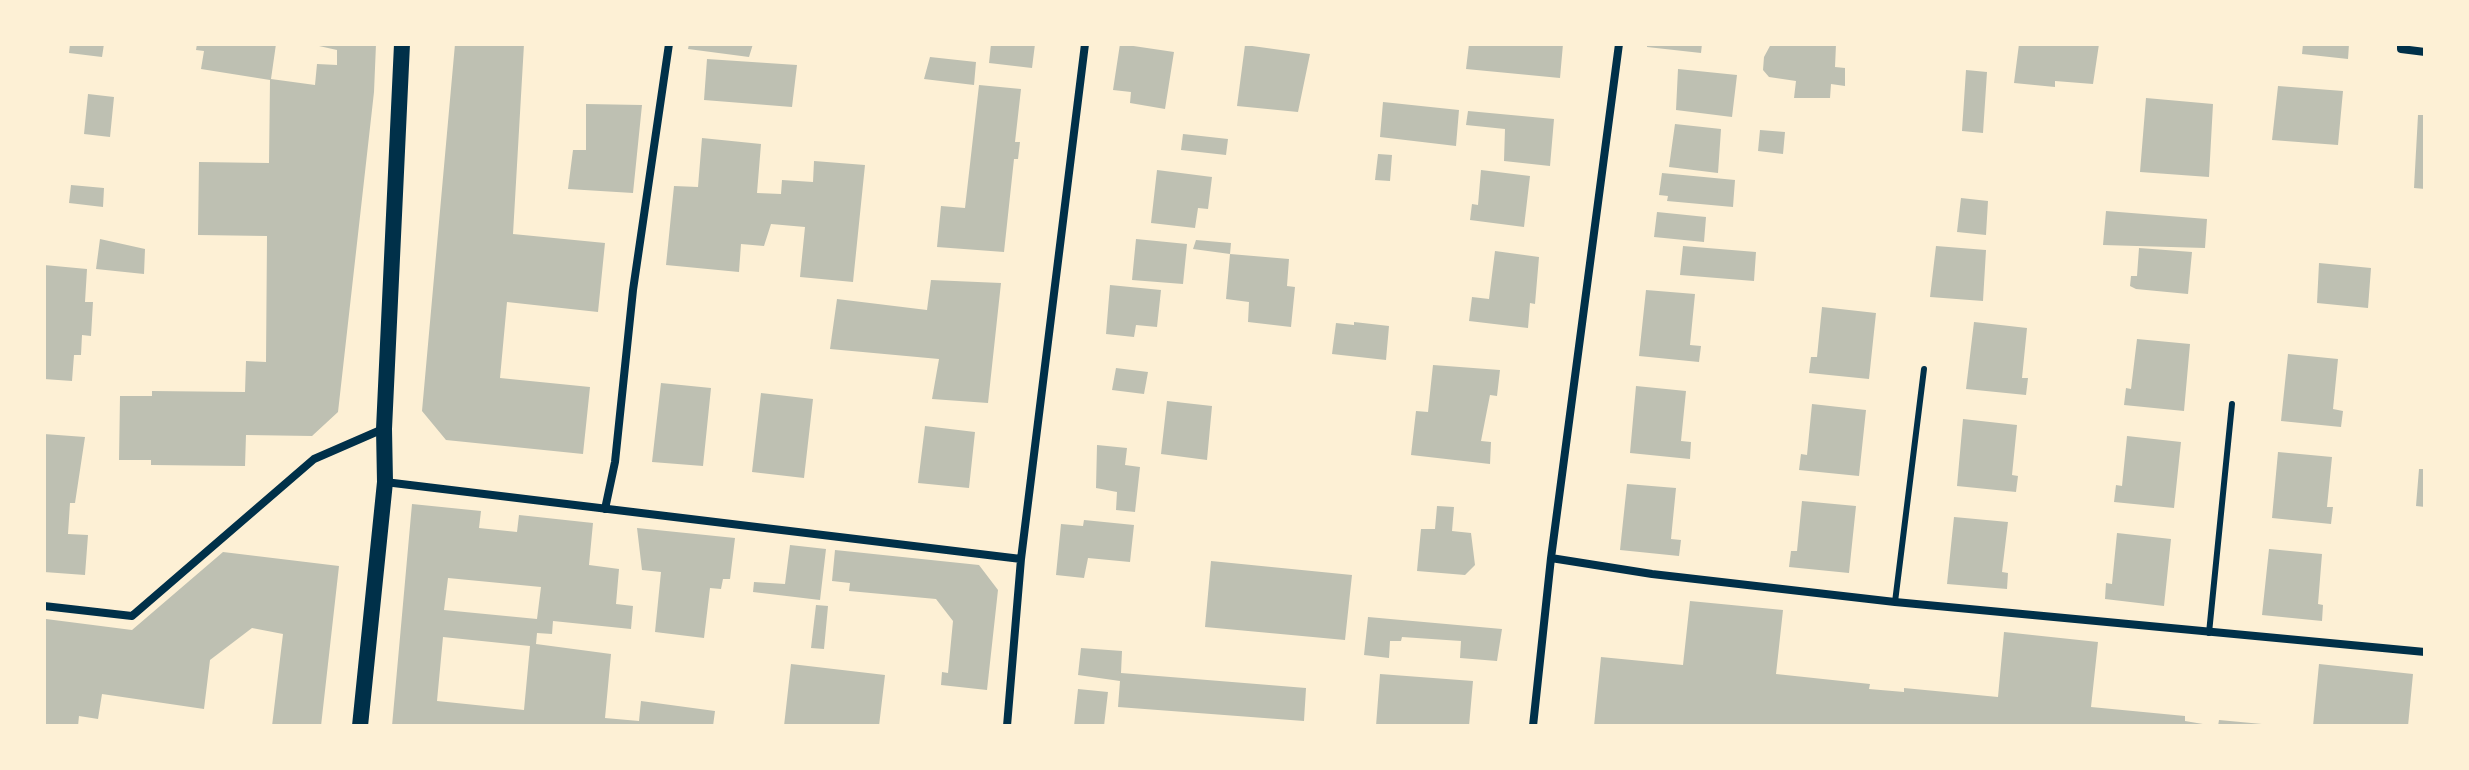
<!DOCTYPE html>
<style>
body{margin:0}
#map{position:relative;width:2469px;height:770px;overflow:hidden;background:#fdf0d5;font-family:"Roboto Condensed",sans-serif}
canvas{display:block}
.frame{position:absolute;inset:0;border:46px solid #fdf0d5;pointer-events:none}
</style>
<div id="map">
<canvas width="2469" height="770"></canvas>
<div class="frame"></div>
</div>
<script>
const context = document.querySelector('canvas').getContext('2d');
context.lineJoin = 'round';
function fill(path, color) { context.fillStyle = color; context.fill(path, 'evenodd'); }
const shape = rows => new Path2D(rows.map(r => 'M' + r).join(''));
function trace(path, color, width, dash) { context.strokeStyle = color; context.lineWidth = width; context.lineCap = dash ? 'butt' : 'round'; context.setLineDash(dash || []); context.stroke(path); }
const building = shape([
 [70,44,104,44,102,57,69,53],
 [197,44,276,44,271,79,315,85,317,64,337,65,337,50,310,44,376,44,374,92,338,412,312,436,246,435,245,466,151,465,151,460,119,460,120,396,152,396,152,391,245,392,246,361,266,362,267,236,198,235,199,162,269,163,270,80,201,69,204,51,196,50],
 [455,44,524,44,513,234,605,243,598,312,507,302,500,378,590,387,583,454,446,440,422,411],
 [689,44,753,44,749,57,688,49],
 [991,44,1035,44,1032,68,989,63],
 [1120,44,1174,52,1165,109,1130,103,1131,92,1113,90],
 [1469,44,1563,44,1560,78,1466,69],
 [1647,44,1702,44,1701,53,1647,47],
 [1771,44,1836,44,1835,67,1845,68,1845,86,1831,84,1830,98,1794,98,1796,81,1769,77,1763,70,1764,57],
 [2019,44,2099,44,2093,84,2055,81,2055,87,2014,83],
 [2303,44,2349,44,2348,59,2302,54],
 [1245,45,1310,54,1298,112,1237,106],
 [930,57,976,62,974,85,924,79],
 [707,59,797,65,792,107,704,100],
 [1678,69,1737,75,1732,117,1676,110],
 [1966,70,1987,72,1983,133,1962,131],
 [979,85,1021,89,1015,142,1020,142,1018,159,1014,159,1004,252,937,247,941,206,965,208],
 [2278,86,2343,91,2338,145,2272,140],
 [88,94,114,97,110,137,84,134],
 [2146,98,2213,104,2209,177,2140,172],
 [1383,102,1459,110,1456,146,1380,137],
 [586,104,642,105,633,193,568,189,573,150,586,150],
 [1468,111,1554,119,1550,166,1504,161,1505,129,1466,125],
 [2418,115,2425,115,2425,189,2414,188],
 [1675,124,1721,129,1718,173,1669,167],
 [1760,130,1785,132,1783,154,1758,151],
 [1183,134,1228,139,1226,155,1181,150],
 [702,138,761,144,757,193,781,194,782,180,813,182,814,161,865,165,853,282,800,277,805,227,771,224,764,246,741,244,739,272,666,265,674,186,698,187],
 [1378,154,1392,155,1390,181,1375,180],
 [1157,170,1212,177,1208,209,1198,208,1195,228,1151,223],
 [1481,170,1530,176,1524,227,1470,220,1472,204,1478,205],
 [1662,173,1735,180,1733,207,1667,201,1668,196,1659,195],
 [71,185,104,188,103,207,69,203],
 [1961,198,1988,201,1986,235,1957,232],
 [2106,211,2207,219,2205,248,2103,245],
 [1657,212,1706,217,1704,242,1654,237],
 [100,239,145,249,144,274,96,269],
 [1136,239,1187,244,1183,284,1132,280],
 [1196,240,1231,243,1230,254,1289,259,1287,286,1295,287,1291,327,1248,322,1249,302,1226,299,1230,254,1193,249],
 [1683,246,1756,252,1754,281,1680,275],
 [1936,246,1986,250,1983,301,1930,297],
 [2139,248,2192,252,2188,294,2136,289,2130,286,2131,276,2137,276],
 [1495,251,1539,257,1535,304,1530,303,1528,328,1469,321,1472,297,1489,299],
 [2319,263,2371,268,2368,308,2317,303],
 [44,265,87,269,85,302,93,302,91,336,82,335,81,355,74,355,72,381,44,379],
 [931,280,1001,283,988,403,932,399,939,359,830,349,837,299,927,310],
 [1110,285,1161,290,1157,327,1136,325,1134,337,1106,334],
 [1646,290,1695,294,1690,345,1701,346,1699,362,1639,356],
 [1822,307,1876,313,1869,379,1809,373,1811,357,1817,357],
 [1354,322,1389,326,1386,360,1332,354,1336,323,1354,325],
 [1974,322,2027,328,2022,378,2028,378,2026,395,1966,389],
 [2137,339,2190,344,2184,411,2124,405,2126,388,2131,389],
 [2288,354,2338,359,2333,409,2343,411,2341,427,2281,421],
 [1433,365,1500,370,1497,396,1490,395,1481,441,1491,442,1490,464,1411,455,1416,411,1428,412],
 [1116,368,1148,372,1144,394,1112,390],
 [661,383,711,388,703,466,652,462],
 [1636,386,1686,391,1681,441,1691,442,1690,459,1630,453],
 [761,393,813,399,804,478,752,472],
 [1167,401,1212,406,1207,460,1161,454],
 [1812,404,1866,410,1859,476,1799,470,1801,454,1807,455],
 [1963,419,2017,425,2012,475,2018,476,2016,492,1957,486],
 [925,426,975,432,969,488,918,483],
 [44,434,85,437,75,503,70,503,68,534,88,535,85,575,44,572],
 [2127,436,2181,442,2174,508,2114,502,2116,485,2122,486],
 [1097,445,1127,448,1125,465,1140,467,1135,512,1116,510,1117,492,1096,488],
 [2278,452,2332,457,2327,507,2333,507,2331,524,2272,518],
 [2419,469,2425,469,2425,507,2416,506],
 [1627,484,1676,488,1671,539,1681,540,1679,556,1620,550],
 [1802,501,1856,506,1849,573,1789,567,1791,551,1797,551],
 [412,504,481,511,479,528,517,532,519,515,593,523,589,565,619,569,616,604,633,606,631,629,553,621,552,634,537,633,536,644,611,654,605,718,639,721,641,701,715,711,713,726,392,726],
 [448,578,541,587,537,619,444,610],
 [443,637,530,646,524,710,437,701],
 [1437,506,1454,507,1452,531,1471,533,1475,565,1465,575,1417,571,1421,529,1435,529],
 [1954,517,2008,522,2002,572,2008,573,2007,589,1947,584],
 [1084,520,1134,525,1130,562,1088,558,1084,578,1056,575,1061,524,1083,526],
 [637,528,735,538,730,579,723,579,721,589,710,588,704,638,655,632,661,572,642,570],
 [2117,533,2171,539,2164,606,2105,599,2106,583,2112,584],
 [790,545,826,549,820,600,753,592,754,582,785,584],
 [2269,549,2322,554,2318,604,2323,605,2322,621,2262,615],
 [835,550,979,565,998,590,987,690,941,685,942,672,948,673,953,621,936,599,849,591,850,583,832,581],
 [223,552,339,566,321,726,272,726,283,634,252,628,210,660,204,709,102,694,98,719,79,716,78,726,44,726,46,619,132,630],
 [1211,561,1352,575,1345,640,1205,627],
 [1690,601,1783,610,1776,674,1870,684,1869,689,1904,692,1904,688,1998,697,2004,632,2098,642,2091,707,2185,716,2185,721,2215,726,1594,726,1601,657,1683,665],
 [816,605,828,606,824,649,811,648],
 [1368,617,1502,629,1497,661,1460,658,1461,641,1402,637,1401,641,1390,641,1389,658,1364,655],
 [1081,648,1122,651,1121,673,1306,688,1304,721,1118,707,1120,681,1078,675],
 [791,664,885,675,879,726,784,726],
 [2319,664,2413,674,2408,726,2313,726],
 [1380,674,1473,681,1469,726,1376,726],
 [1078,689,1108,692,1104,726,1074,726],
 [2219,720,2262,724,2262,726,2218,726]
]);
const service = shape([
 [1895,602,1924,369],
 [2209,633,2232,404]
]);
const minor = shape([
 [2401,44,2401,49,2425,52],
 [385,482,1021,559],
 [605,509,615,462,633,290,669,44],
 [1551,558,1652,574,1895,602,2425,652],
 [44,606,132,616,314,459,383,429],
 [1007,726,1021,559,1085,44],
 [1533,726,1551,558,1619,44]
]);
const secondary = shape([
 [360,726,385,482,384,429,402,44]
]);
fill(building, '#bec0b2');
trace(service, '#003049', 6);
trace(minor, '#003049', 8);
trace(secondary, '#003049', 16);
</script>
